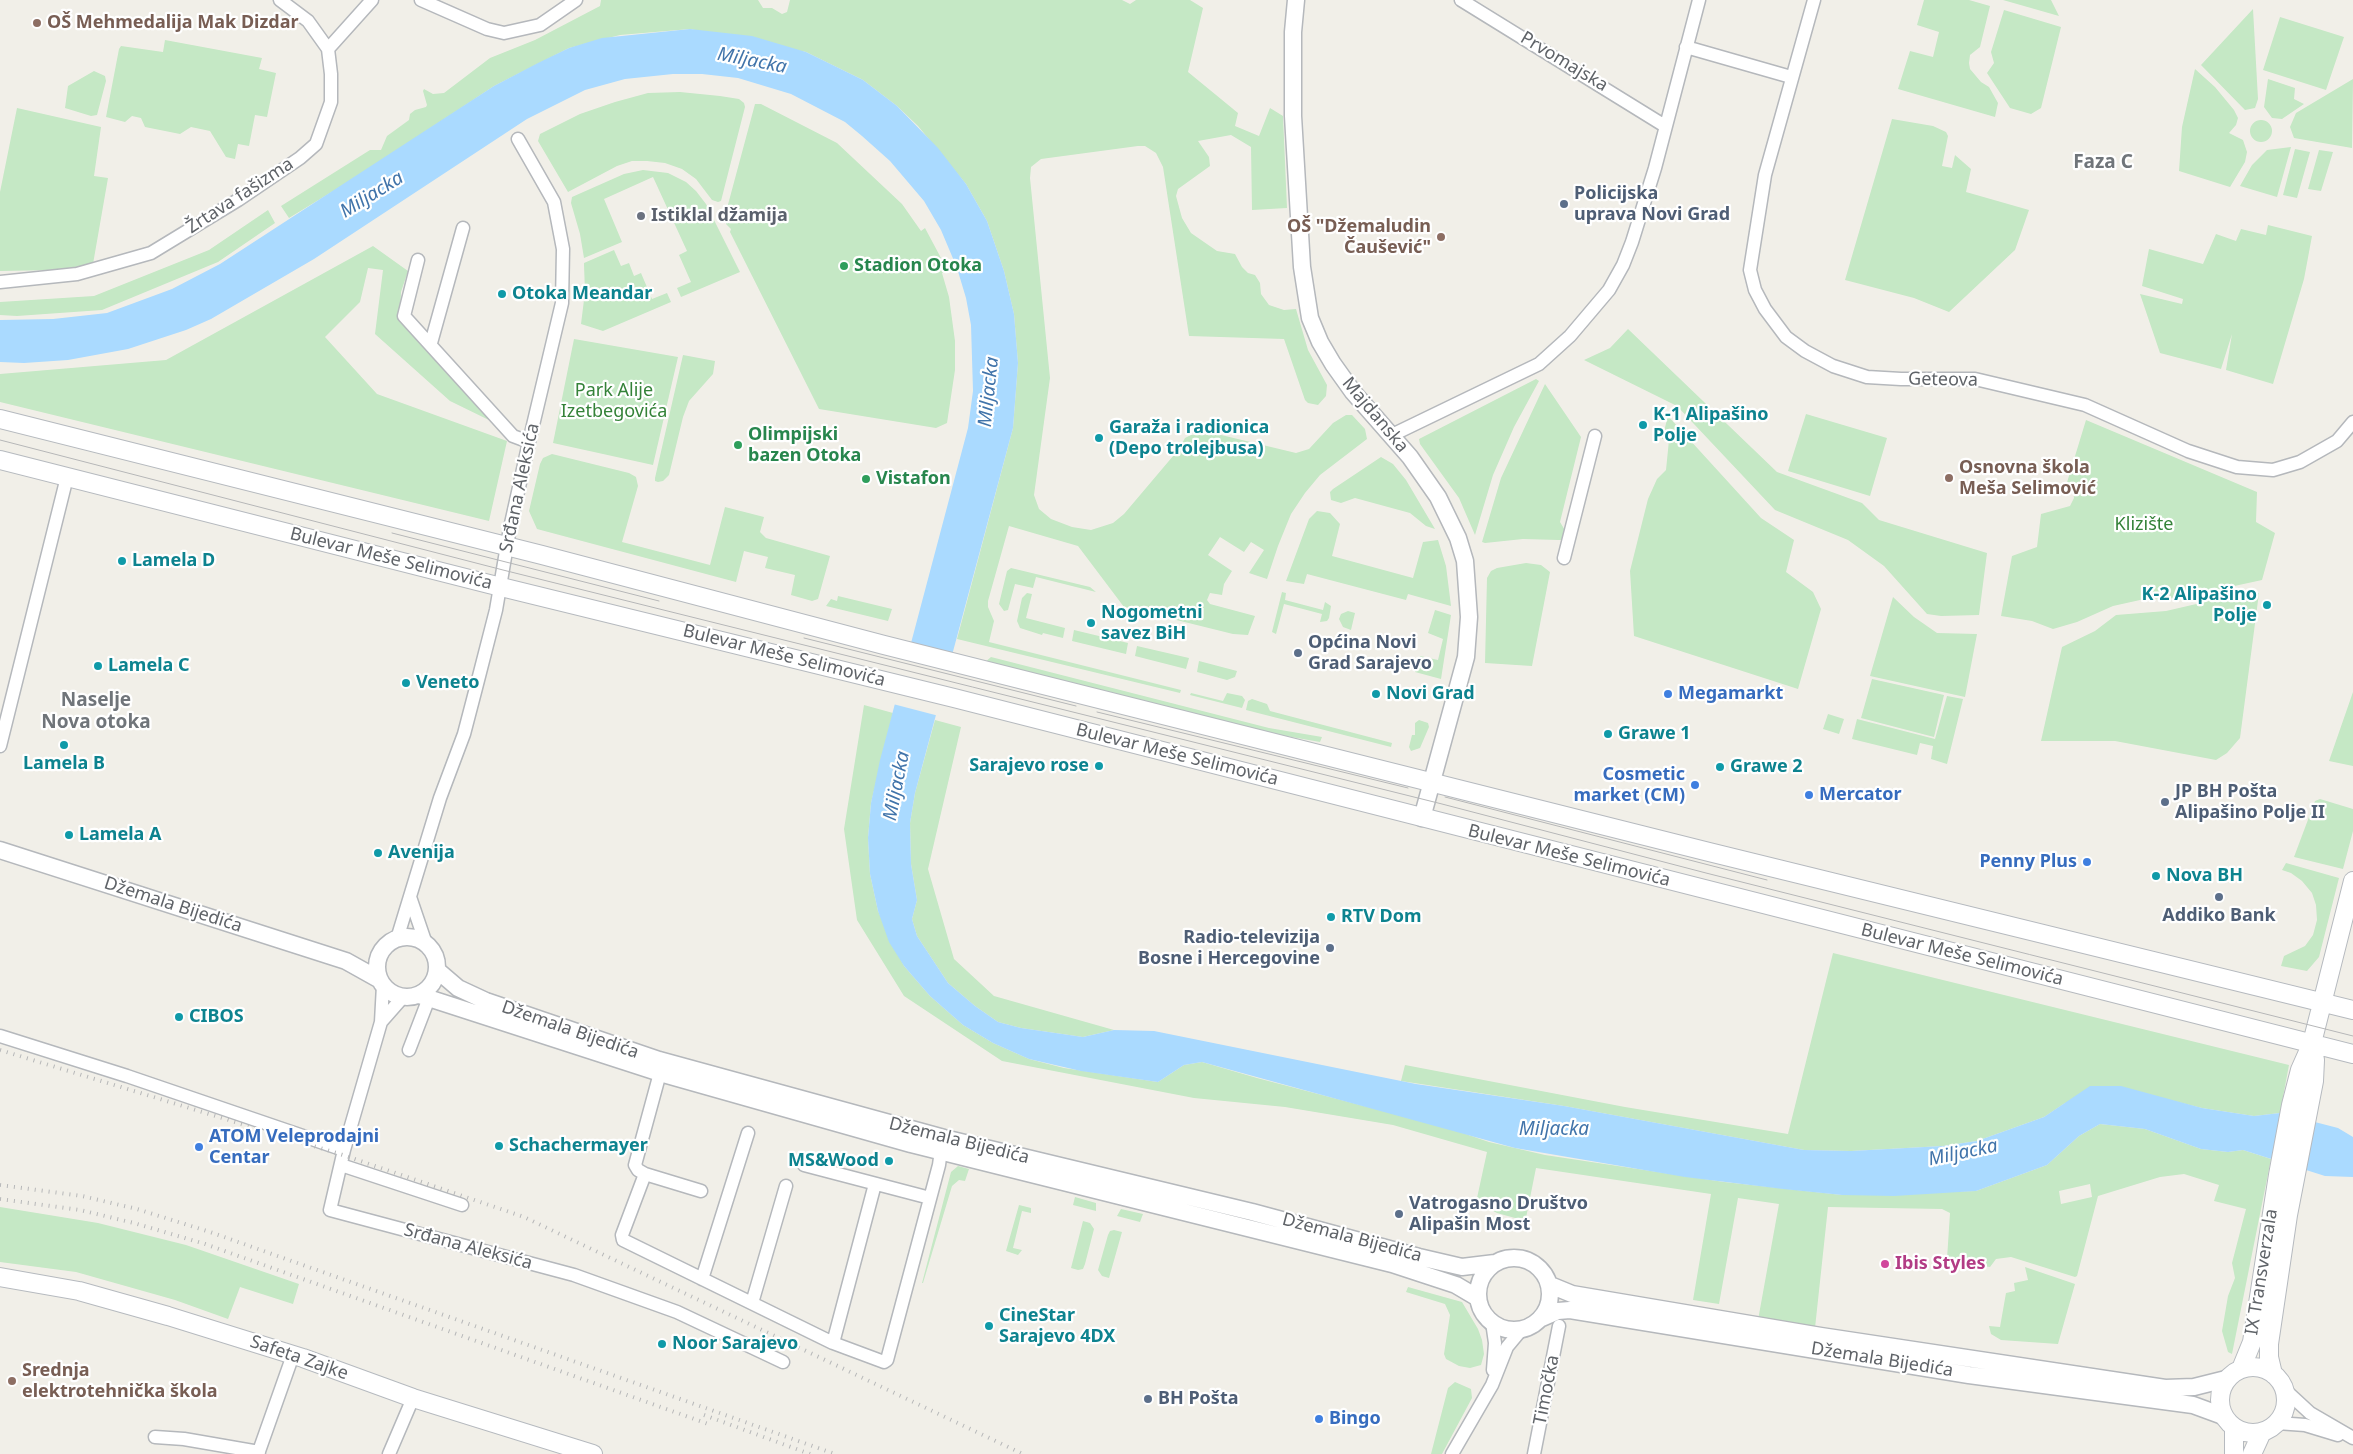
<!DOCTYPE html>
<meta charset="utf-8">
<style>
body{margin:0}
canvas{display:block;background:#f1efe8}
</style>
<canvas width="2353" height="1454"></canvas>
<script>
const context = document.querySelector('canvas').getContext('2d');
context.lineJoin = 'round';
function fill(path, color) { context.fillStyle = color; context.fill(path, 'evenodd'); }
const shape = rows => new Path2D(rows.map(r => 'M' + r).join(''));
function trace(path, color, width, dash) { context.strokeStyle = color; context.lineWidth = width; context.lineCap = dash ? 'butt' : 'round'; context.setLineDash(dash || []); context.stroke(path); }
function label(font, color, halo, rows, align = 'center') {
  context.font = font + ' "Noto Sans",sans-serif'; context.lineWidth = 4.5; context.setLineDash([]); context.textBaseline = 'middle'; context.strokeStyle = halo; context.fillStyle = color; for (const [text, x, y, turn = 0] of rows) {
    context.save(); context.translate(x, y); context.rotate((+turn || 0) * Math.PI / 180); context.textAlign = isNaN(turn) ? turn : align; if (halo) context.strokeText(text, 0, 0); context.fillText(text, 0, 0); context.restore();
  }
}
const green = shape([
 [601,0,758,0,763,8,772,8,782,14,787,12,790,0,1122,0,1130,4,1136,0,1190,0,1203,8,1188,72,1238,113,1235,126,1259,136,1270,108,1283,116,1287,208,1252,210,1251,147,1231,135,1198,141,1209,157,1210,166,1178,189,1176,196,1182,218,1191,233,1217,251,1235,254,1242,267,1248,273,1255,275,1260,283,1261,294,1269,305,1284,310,1296,309,1308,350,1327,385,1326,396,1318,405,1308,403,1305,400,1284,339,1189,336,1163,167,1156,153,1145,146,1138,146,1041,159,1031,167,1030,178,1050,378,1034,495,1039,509,1051,519,1072,527,1091,530,1113,523,1124,514,1179,449,1185,438,1191,435,1217,434,1296,453,1309,449,1333,423,1346,415,1352,415,1365,429,1367,439,1320,475,1305,493,1291,514,1278,546,1267,579,1249,573,1264,550,1251,542,1244,552,1220,537,1208,555,1232,571,1224,584,1222,595,1210,593,1207,600,1210,604,1255,616,1248,635,1233,634,1124,607,1078,546,1009,526,988,601,988,607,994,621,989,642,1181,690,1180,693,957,639,1013,428,1018,363,1014,314,1004,271,987,221,966,184,918,126,897,106,863,80,806,52,690,29,620,35,569,48,494,86,366,171,289,218,281,206,370,150,381,150,387,136,409,120,410,114,415,110,426,107,427,105,423,91,424,89,433,94,444,93,490,58,535,40,600,6],
 [1924,0,1969,0,1990,6,1980,47,1970,55,1969,63,1970,69,1981,82,1989,87,1998,103,1995,117,1898,89,1910,51,1933,57,1939,32,1917,25],
 [2003,0,2051,0,2059,16],
 [2253,9,2258,99,2255,108,2245,110,2201,65],
 [2004,10,2061,27,2041,108,2031,114,2010,108,1987,73,1994,63,1991,52],
 [2280,17,2344,37,2326,90,2263,70],
 [165,40,262,58,259,69,276,73,267,117,255,115,249,146,238,144,235,159,226,157,210,131,191,127,180,134,145,127,141,118,132,116,125,122,106,117,119,49,121,46,163,52],
 [2195,69,2215,87,2234,110,2238,118,2236,125,2229,133,2243,140,2247,152,2245,162,2230,187,2179,171,2182,127],
 [94,71,105,76,106,81,97,115,91,116,65,108,68,86],
 [2268,79,2295,88,2294,99,2304,104,2282,119,2272,118,2264,107],
 [2353,79,2352,148,2294,138,2290,127,2296,113],
 [680,92,720,96,739,99,744,103,745,107,721,201,718,202,712,200,696,179,682,169,665,163,647,161,632,161,617,166,568,192,538,141,540,134,580,114,615,102,648,93],
 [755,104,761,104,837,143,902,204,921,231,925,228,941,258,939,260,945,272,942,273,949,297,955,341,955,370,947,423,936,428,819,409,730,232,731,229,726,224,726,212],
 [17,108,101,127,94,176,108,178,93,264,56,270,0,271,0,192],
 [1892,119,1933,126,1946,132,1948,136,1942,166,1952,168,1955,155,1971,169,1966,192,2029,210,2015,250,1949,312,1914,298,1845,280],
 '2250 131a11 11 0 1 1 22 0a11 11 0 1 1-22 0Z',
 [2291,147,2277,197,2240,186,2252,165,2267,150],
 [2295,149,2310,152,2297,198,2283,195],
 [2319,150,2333,152,2321,191,2308,189],
 [643,170,668,173,686,182,696,191,706,204,740,272,681,297,677,288,691,282,679,255,687,251,653,177,604,199,622,242,584,258,580,234,571,203,572,197,624,174],
 [268,210,275,223,218,262,102,310,17,316,0,315,0,302,94,296,209,250],
 [2268,225,2312,236,2304,279,2273,384,2226,370,2232,334,2221,369,2160,353,2140,294,2182,304,2183,299,2142,286,2149,249,2203,264,2216,234,2236,241,2241,229,2266,235],
 [373,246,408,271,401,292,400,321,493,422,450,401,375,334,383,270,368,268,360,302,325,337,377,394,507,441,489,521,0,402,0,374,166,360],
 [614,250,621,266,629,263,634,276,641,273,652,299,667,293,671,302,603,331,581,324,585,292,584,265,584,263],
 [1628,329,1777,472,1862,503,1879,520,1987,553,1979,615,1941,616,1927,614,1884,566,1848,540,1775,510,1677,406,1584,360,1610,348],
 [574,339,678,357,653,465,553,443],
 [683,355,715,361,713,374,689,401,683,417,669,475,663,481,658,482,655,481,655,478],
 [1536,379,1539,381,1514,427,1493,475,1475,535,1459,498,1420,444,1419,439],
 [1545,384,1581,437,1560,522,1566,532,1563,540,1559,540,1523,539,1485,543,1482,542,1501,478],
 [1806,414,1887,438,1870,496,1788,471],
 [1668,416,1761,518,1794,540,1786,572,1813,592,1821,609,1798,689,1634,636,1630,571,1648,499,1657,479,1666,470,1669,440,1662,439],
 [2086,420,2257,492,2256,522,2275,533,2262,580,2179,598,2140,600,2113,606,2077,622,2053,629,2032,621,2001,616,2012,556,2037,547,2041,514,2070,506,2074,498,2073,491,2068,488,2065,489],
 [552,454,629,473,636,477,638,486,622,542,710,565,725,507,764,517,760,532,766,538,830,556,818,599,812,601,791,595,795,575,765,568,768,557,744,551,736,582,537,529,529,511,540,464,543,458],
 [1381,457,1393,464,1406,480,1435,529,1426,526,1410,513,1355,498,1341,503,1331,500,1330,492,1333,489],
 [1317,511,1330,513,1340,524,1332,556,1413,578,1423,542,1438,540,1446,566,1451,606,1408,594,1406,600,1307,574,1304,584,1286,581,1309,519],
 [1526,563,1541,565,1550,572,1532,666,1485,663,1487,578,1491,571,1497,568],
 [1011,568,1090,587,1096,592,1036,577,1033,588,1015,584,1008,610,1004,611,999,604,1007,571],
 [1282,592,1286,593,1285,600,1323,610,1325,602,1331,606,1329,618,1327,621,1320,622,1322,614,1284,604,1276,634,1272,632],
 [1027,593,1032,594,1026,618,1065,628,1063,638,1043,633,1042,635,1020,628,1017,621,1022,598],
 [2259,593,2240,738,2227,753,2216,760,2115,741,2041,741,2062,647,2095,631,2116,615,2166,611,2218,599],
 [838,596,892,609,888,621,826,606,831,599,837,601],
 [1893,597,1914,617,1937,633,1977,634,1965,697,1870,676],
 [1435,610,1451,615,1441,679,1415,672,1420,656,1438,660,1443,639,1428,633],
 [1348,611,1355,613,1351,630,1343,627,1339,619,1341,614],
 [1074,630,1128,643,1126,654,1072,641],
 [1137,646,1189,658,1186,669,1135,656],
 [991,657,1269,728,1322,737,1320,742,1280,735,984,663],
 [1199,661,1237,671,1235,677,1227,680,1197,672],
 [1872,679,1944,695,1934,737,1861,718],
 [2353,692,2353,766,2329,761],
 [1191,693,1223,701,1227,693,1242,696,1245,700,1242,708,1190,695],
 [1947,696,1963,699,1947,764,1931,759,1933,746,1920,743,1917,755,1852,739,1857,719,1935,739],
 [1252,699,1267,704,1270,711,1392,743,1391,747,1246,710,1248,701],
 [864,705,893,713,871,803,868,838,870,874,878,911,904,966,930,996,963,1025,993,1043,1029,1059,1064,1068,1158,1082,1184,1065,1202,1062,1257,1078,1448,1128,1489,1142,1545,1155,1724,1182,1842,1195,1976,1191,2047,1165,2079,1136,2100,1124,2145,1129,2201,1149,2228,1152,2243,1150,2271,1159,2232,1354,2228,1352,2222,1331,2228,1296,2235,1278,2232,1263,2246,1209,2214,1201,2219,1185,2184,1174,2160,1177,2098,1196,2077,1276,2075,1277,2011,1257,1996,1259,1990,1267,1951,1262,1947,1259,1950,1213,1942,1209,1828,1207,1815,1328,1758,1320,1779,1204,1738,1198,1719,1304,1693,1300,1711,1194,1536,1168,1526,1218,1515,1218,1497,1213,1482,1205,1477,1198,1487,1152,1393,1125,1285,1107,1194,1098,1002,1061,904,996,857,920,844,829],
 [2090,1184,2092,1197,2061,1204,2059,1191],
 [1828,714,1844,719,1839,734,1823,729],
 [935,720,961,727,928,869,954,959,994,996,1114,1030,1083,1037,1021,1028,998,1022,975,1006,948,983,917,936,912,919,917,900,911,864,910,823,915,793],
 [1419,720,1428,723,1429,727,1420,748,1411,751,1409,747,1412,735,1415,735,1415,723],
 [2320,799,2353,809,2353,831,2343,869,2294,857,2315,801],
 [2286,863,2339,878,2319,957,2307,971,2281,966,2284,956,2305,946,2313,935,2317,920,2316,905,2312,893,2302,881,2291,873,2282,870],
 [1833,953,2289,1065,2280,1113,2254,1116,2202,1108,2162,1098,2065,1103,2044,1117,1977,1141,1943,1146,1851,1151,1804,1150,1564,1106,1401,1081,1405,1065,1625,1107,1788,1134],
 [958,1166,969,1169,965,1181,959,1180,952,1186,923,1283,922,1283,951,1172],
 [1075,1197,1096,1203,1096,1211,1073,1205],
 [1019,1205,1031,1208,1031,1213,1022,1211,1013,1248,1022,1250,1018,1255,1006,1251],
 [0,1207,98,1223,186,1245,299,1284,293,1304,240,1287,228,1319,175,1300,76,1272,0,1262],
 [1121,1209,1143,1214,1140,1222,1117,1216],
 [1083,1221,1090,1223,1094,1229,1085,1264,1083,1269,1078,1270,1071,1268],
 [1114,1230,1122,1232,1109,1278,1102,1276,1098,1270,1108,1235,1110,1231],
 [2025,1267,2075,1284,2058,1344,2001,1340,1991,1334,1989,1326,2000,1327,2006,1293,2015,1291,2014,1283,2028,1280],
 [1408,1287,1462,1302,1478,1329,1482,1340,1484,1354,1481,1365,1470,1368,1459,1366,1446,1359,1444,1354,1450,1315,1445,1304,1406,1292],
 [1455,1382,1471,1389,1472,1398,1442,1454,1431,1454,1448,1388]
]);
const water = shape([
 [690,29,752,36,806,52,863,80,897,106,938,148,966,184,987,221,1004,271,1014,314,1018,363,1013,428,915,793,910,823,911,864,917,900,912,919,917,936,948,983,975,1006,998,1022,1021,1028,1083,1037,1114,1030,1154,1031,1416,1084,1564,1106,1804,1150,1851,1151,1943,1146,1977,1141,2044,1117,2090,1086,2121,1086,2202,1108,2254,1116,2280,1113,2338,1128,2353,1137,2353,1177,2325,1176,2243,1150,2228,1152,2201,1149,2145,1129,2100,1124,2079,1136,2047,1165,1976,1191,1894,1196,1842,1195,1783,1189,1685,1177,1515,1148,1202,1062,1184,1065,1158,1082,1081,1071,1029,1059,993,1043,963,1025,930,996,904,966,889,942,878,911,870,874,868,838,871,803,880,760,968,428,973,391,971,325,966,298,957,268,941,230,924,201,890,161,862,136,845,122,791,94,738,78,702,74,673,74,625,79,585,90,527,119,314,259,211,319,186,330,128,349,68,360,24,363,0,362,0,320,53,319,107,313,172,289,220,264,494,86,538,63,569,48,602,38]
]);
const pier = shape([
 [908,643,956,655,939,716,893,704]
]);
const minor = shape([
 [421,0,487,29,504,33,540,25,576,0],
 [1461,0,1665,126],
 [1814,0,1765,175,1750,270,1755,290,1765,309,1786,337,1805,351,1833,366,1867,377,1901,379,1975,379,2085,405,2188,451,2237,467,2273,470,2300,462,2337,441,2353,422],
 [1686,47,1791,77],
 [328,49,372,0],
 [418,260,404,316,513,436,529,442],
 [0,282,77,274,151,253,238,200,300,158,316,144,331,102,331,74,328,49,308,21,280,0],
 [431,343,463,228],
 [1390,436,1539,364,1570,336,1609,290,1623,265,1632,242,1655,168,1699,0],
 [1564,558,1595,436],
 [0,746,67,477],
 [410,897,426,944],
 [397,939,440,798,464,734,476,688,496,610,510,528,529,442,562,303,563,249,554,202,518,139],
 [383,985,381,1022,344,1150,330,1210,574,1275,677,1312,783,1362],
 [381,1022,403,997],
 [0,1036,127,1076,344,1150],
 [409,1050,429,998],
 [660,1073,635,1165,638,1170,645,1174,701,1191],
 [341,1165,462,1205],
 [804,1165,930,1198],
 [645,1174,622,1235,623,1240,833,1343,884,1362,887,1360,939,1165,942,1143],
 [702,1279,748,1133],
 [752,1303,786,1186],
 [1492,1322,1495,1343,1493,1370],
 [833,1343,875,1184],
 [2284,1389,2310,1413,2353,1438],
 [2277,1423,2305,1425,2338,1435],
 [155,1437,184,1439,259,1452],
 [258,1454,293,1355],
 [389,1454,413,1398],
 [1452,1454,1492,1385,1507,1347,1522,1329],
 [1534,1454,1559,1326]
]);
const tertiary = shape([
 [1296,0,1293,32,1293,116,1302,267,1310,318,1320,342,1333,364,1353,392,1410,457,1438,497,1458,538,1465,561,1469,617,1466,657,1422,818],
 [0,850,346,961,380,980],
 '377 967a30 30 0 1 1 60 0a30 30 0 1 1-60 0Z',
 [437,970,458,988,486,1001,659,1060,944,1138,1252,1212,1419,1257,1462,1267,1495,1263],
 [419,995,660,1073,911,1144,1392,1264,1456,1285,1478,1298],
 '1478 1294a36 36 0 1 1 72 0a36 36 0 1 1-72 0Z',
 [1550,1285,1572,1294,1821,1336,2165,1388,2194,1387,2226,1379],
 [1542,1318,1558,1311,1570,1310,1969,1375,2193,1405,2223,1416]
]);
const secondary = shape([
 [0,419,542,555,884,645,1709,852,2353,1010],
 [0,460,489,584,954,698,2353,1054],
 [0,1277,79,1291,168,1316,303,1358,413,1398,593,1454],
 '2220 1400a33 33 0 1 1 66 0a33 33 0 1 1-66 0Z',
 [2241,1369,2252,1342,2278,1175,2291,1105,2300,1070,2312,1043,2353,881],
 [2273,1374,2269,1357,2269,1344,2288,1215,2314,1081,2315,1060,2312,1043],
 [2234,1427,2234,1454],
 [2252,1454,2262,1432]
]);
const tram = shape([
 [0,440,503,570,1442,804,1706,873,2353,1036],
 [392,533,659,601],
 [804,638,1076,706],
 [1097,712,1408,788],
 [1445,797,1767,880]
]);
const rail = shape([
 [0,1050,343,1155,524,1217,1023,1454],
 [0,1185,82,1196,137,1209,210,1232,835,1454],
 [0,1199,80,1210,134,1223,205,1244,711,1425],
 [704,1415,810,1454]
]);
const markers = [
 [37,23,5,"#8d6e63"],
 [1564,204,5,"#5c6f8a"],
 [641,216,5,"#6b7280"],
 [1441,237,5,"#8d6e63"],
 [844,266,5,"#2e9e5b"],
 [502,294,5,"#0f9aa8"],
 [1643,425,5,"#0f9aa8"],
 [1099,438,5,"#0f9aa8"],
 [738,445,5,"#2e9e5b"],
 [1949,478,5,"#8d6e63"],
 [866,479,5,"#2e9e5b"],
 [122,561,5,"#0f9aa8"],
 [2267,605,5,"#0f9aa8"],
 [1091,623,5,"#0f9aa8"],
 [1298,653,5,"#5c6f8a"],
 [98,666,5,"#0f9aa8"],
 [406,683,5,"#0f9aa8"],
 [1376,694,5,"#0f9aa8"],
 [1668,694,5,"#3f7fe0"],
 [1608,734,5,"#0f9aa8"],
 [64,745,5,"#0f9aa8"],
 [1099,766,5,"#0f9aa8"],
 [1720,767,5,"#0f9aa8"],
 [1695,785,5,"#3f7fe0"],
 [1809,795,5,"#3f7fe0"],
 [2165,802,5,"#5c6f8a"],
 [69,835,5,"#0f9aa8"],
 [378,853,5,"#0f9aa8"],
 [2087,862,5,"#3f7fe0"],
 [2156,876,5,"#0f9aa8"],
 [2219,897,5,"#5c6f8a"],
 [1331,917,5,"#0f9aa8"],
 [1330,948,5,"#5c6f8a"],
 [179,1017,5,"#0f9aa8"],
 [499,1146,5,"#0f9aa8"],
 [199,1147,5,"#3f7fe0"],
 [889,1161,5,"#0f9aa8"],
 [1399,1214,5,"#5c6f8a"],
 [1885,1264,5,"#d1479c"],
 [989,1326,5,"#0f9aa8"],
 [662,1344,5,"#0f9aa8"],
 [12,1381,5,"#8d6e63"],
 [1148,1399,5,"#5c6f8a"],
 [1319,1419,5,"#3f7fe0"]
];
const educationNames = [
 ["OŠ Mehmedalija Mak Dizdar",47,23],
 ["OŠ \"Džemaludin",1431,227,"right"],
 ["Čaušević\"",1431,248,"right"],
 ["Osnovna škola",1959,468],
 ["Meša Selimović",1959,489],
 ["Srednja",22,1371],
 ["elektrotehnička škola",22,1392]
];
const streetNames = [
 ["Prvomajska",1564,62,31],
 ["Žrtava fašizma",240,196,-33],
 ["Geteova",1943,380,1],
 ["Majdanska",1375,415,50],
 ["Srđana Aleksića",520,488,-78],
 ["Bulevar Meše Selimovića",391,559,14],
 ["Bulevar Meše Selimovića",784,656,14],
 ["Bulevar Meše Selimovića",1177,755,14],
 ["Bulevar Meše Selimovića",1569,856,14],
 ["Džemala Bijedića",173,905,18],
 ["Bulevar Meše Selimovića",1962,955,14],
 ["Džemala Bijedića",570,1030,19],
 ["Džemala Bijedića",959,1141,14],
 ["Džemala Bijedića",1352,1238,15],
 ["Srđana Aleksića",468,1247,15],
 ["IX Transverzala",2262,1272,-81],
 ["Safeta Zajke",299,1358,19],
 ["Džemala Bijedića",1882,1360,9],
 ["Timočka",1547,1390,-79]
];
const serviceNames = [
 ["Policijska",1574,194],
 ["uprava Novi Grad",1574,215],
 ["Općina Novi",1308,643],
 ["Grad Sarajevo",1308,664],
 ["JP BH Pošta",2175,792],
 ["Alipašino Polje II",2175,813],
 ["Addiko Bank",2219,916,"center"],
 ["Radio-televizija",1320,938,"right"],
 ["Bosne i Hercegovine",1320,959,"right"],
 ["Vatrogasno Društvo",1409,1204],
 ["Alipašin Most",1409,1225],
 ["BH Pošta",1158,1399]
];
const worshipNames = [
 ["Istiklal džamija",651,216]
];
const leisureNames = [
 ["Stadion Otoka",854,266],
 ["Olimpijski",748,435],
 ["bazen Otoka",748,456],
 ["Vistafon",876,479]
];
const cultureNames = [
 ["Otoka Meandar",512,294],
 ["K-1 Alipašino",1653,415],
 ["Polje",1653,436],
 ["Garaža i radionica",1109,428],
 ["(Depo trolejbusa)",1109,449],
 ["Lamela D",132,561],
 ["K-2 Alipašino",2257,595,"right"],
 ["Polje",2257,616,"right"],
 ["Nogometni",1101,613],
 ["savez BiH",1101,634],
 ["Lamela C",108,666],
 ["Veneto",416,683],
 ["Novi Grad",1386,694],
 ["Grawe 1",1618,734],
 ["Lamela B",64,764,"center"],
 ["Sarajevo rose",1089,766,"right"],
 ["Grawe 2",1730,767],
 ["Lamela A",79,835],
 ["Avenija",388,853],
 ["Nova BH",2166,876],
 ["RTV Dom",1341,917],
 ["CIBOS",189,1017],
 ["Schachermayer",509,1146],
 ["MS&Wood",879,1161,"right"],
 ["CineStar",999,1316],
 ["Sarajevo 4DX",999,1337],
 ["Noor Sarajevo",672,1344]
];
const parkNames = [
 ["Park Alije",614,391],
 ["Izetbegovića",614,412],
 ["Klizište",2144,525]
];
const shopNames = [
 ["Megamarkt",1678,694],
 ["Cosmetic",1685,775,"right"],
 ["market (CM)",1685,796,"right"],
 ["Mercator",1819,795],
 ["Penny Plus",2077,862,"right"],
 ["ATOM Veleprodajni",209,1137],
 ["Centar",209,1158],
 ["Bingo",1329,1419]
];
const hotelNames = [
 ["Ibis Styles",1895,1264]
];
const waterNames = [
 ["Miljacka",752,61,11],
 ["Miljacka",372,195,-32],
 ["Miljacka",989,392,-84],
 ["Miljacka",897,786,-79],
 ["Miljacka",1554,1130],
 ["Miljacka",1963,1153,-12]
];
const neighbourhoodNames = [
 ["Faza C",2103,163],
 ["Naselje",96,701],
 ["Nova otoka",96,723]
];
fill(green, '#c5e8c5');
fill(water, '#aadaff');
fill(pier, '#f1efe8');
trace(minor, '#b5b8bc', 15);
trace(tertiary, '#b5b8bc', 19);
trace(secondary, '#b6babf', 20);
trace(minor, '#fff', 12);
trace(tertiary, '#fff', 16);
trace(secondary, '#fff', 18);
trace(tram, '#b6b7b8', 1);
trace(rail, '#b6b7b8', 4, [1, 6]);
for (const [x, y, r, color] of markers) { const dot = new Path2D(); dot.arc(x, y, r, 0, 2 * Math.PI); context.fillStyle = color; context.fill(dot); trace(dot, '#fff', 2); }
label('bold 18px', '#785e54', '#fff', educationNames, 'left');
label('18px', '#5f6368', '#fff', streetNames);
label('bold 18px', '#4e5e75', '#fff', serviceNames, 'left');
label('bold 18px', '#5b616d', '#fff', worshipNames, 'left');
label('bold 18px', '#27864d', '#fff', leisureNames, 'left');
label('bold 18px', '#0d838f', '#fff', cultureNames, 'left');
label('18px', '#348238', '#fff', parkNames);
label('bold 18px', '#366cbe', '#fff', shopNames, 'left');
label('bold 18px', '#b23c85', '#fff', hotelNames, 'left');
label('italic 19px', '#4174aa', '#fff', waterNames);
label('bold 19px', '#70757a', '#fff', neighbourhoodNames);
</script>
